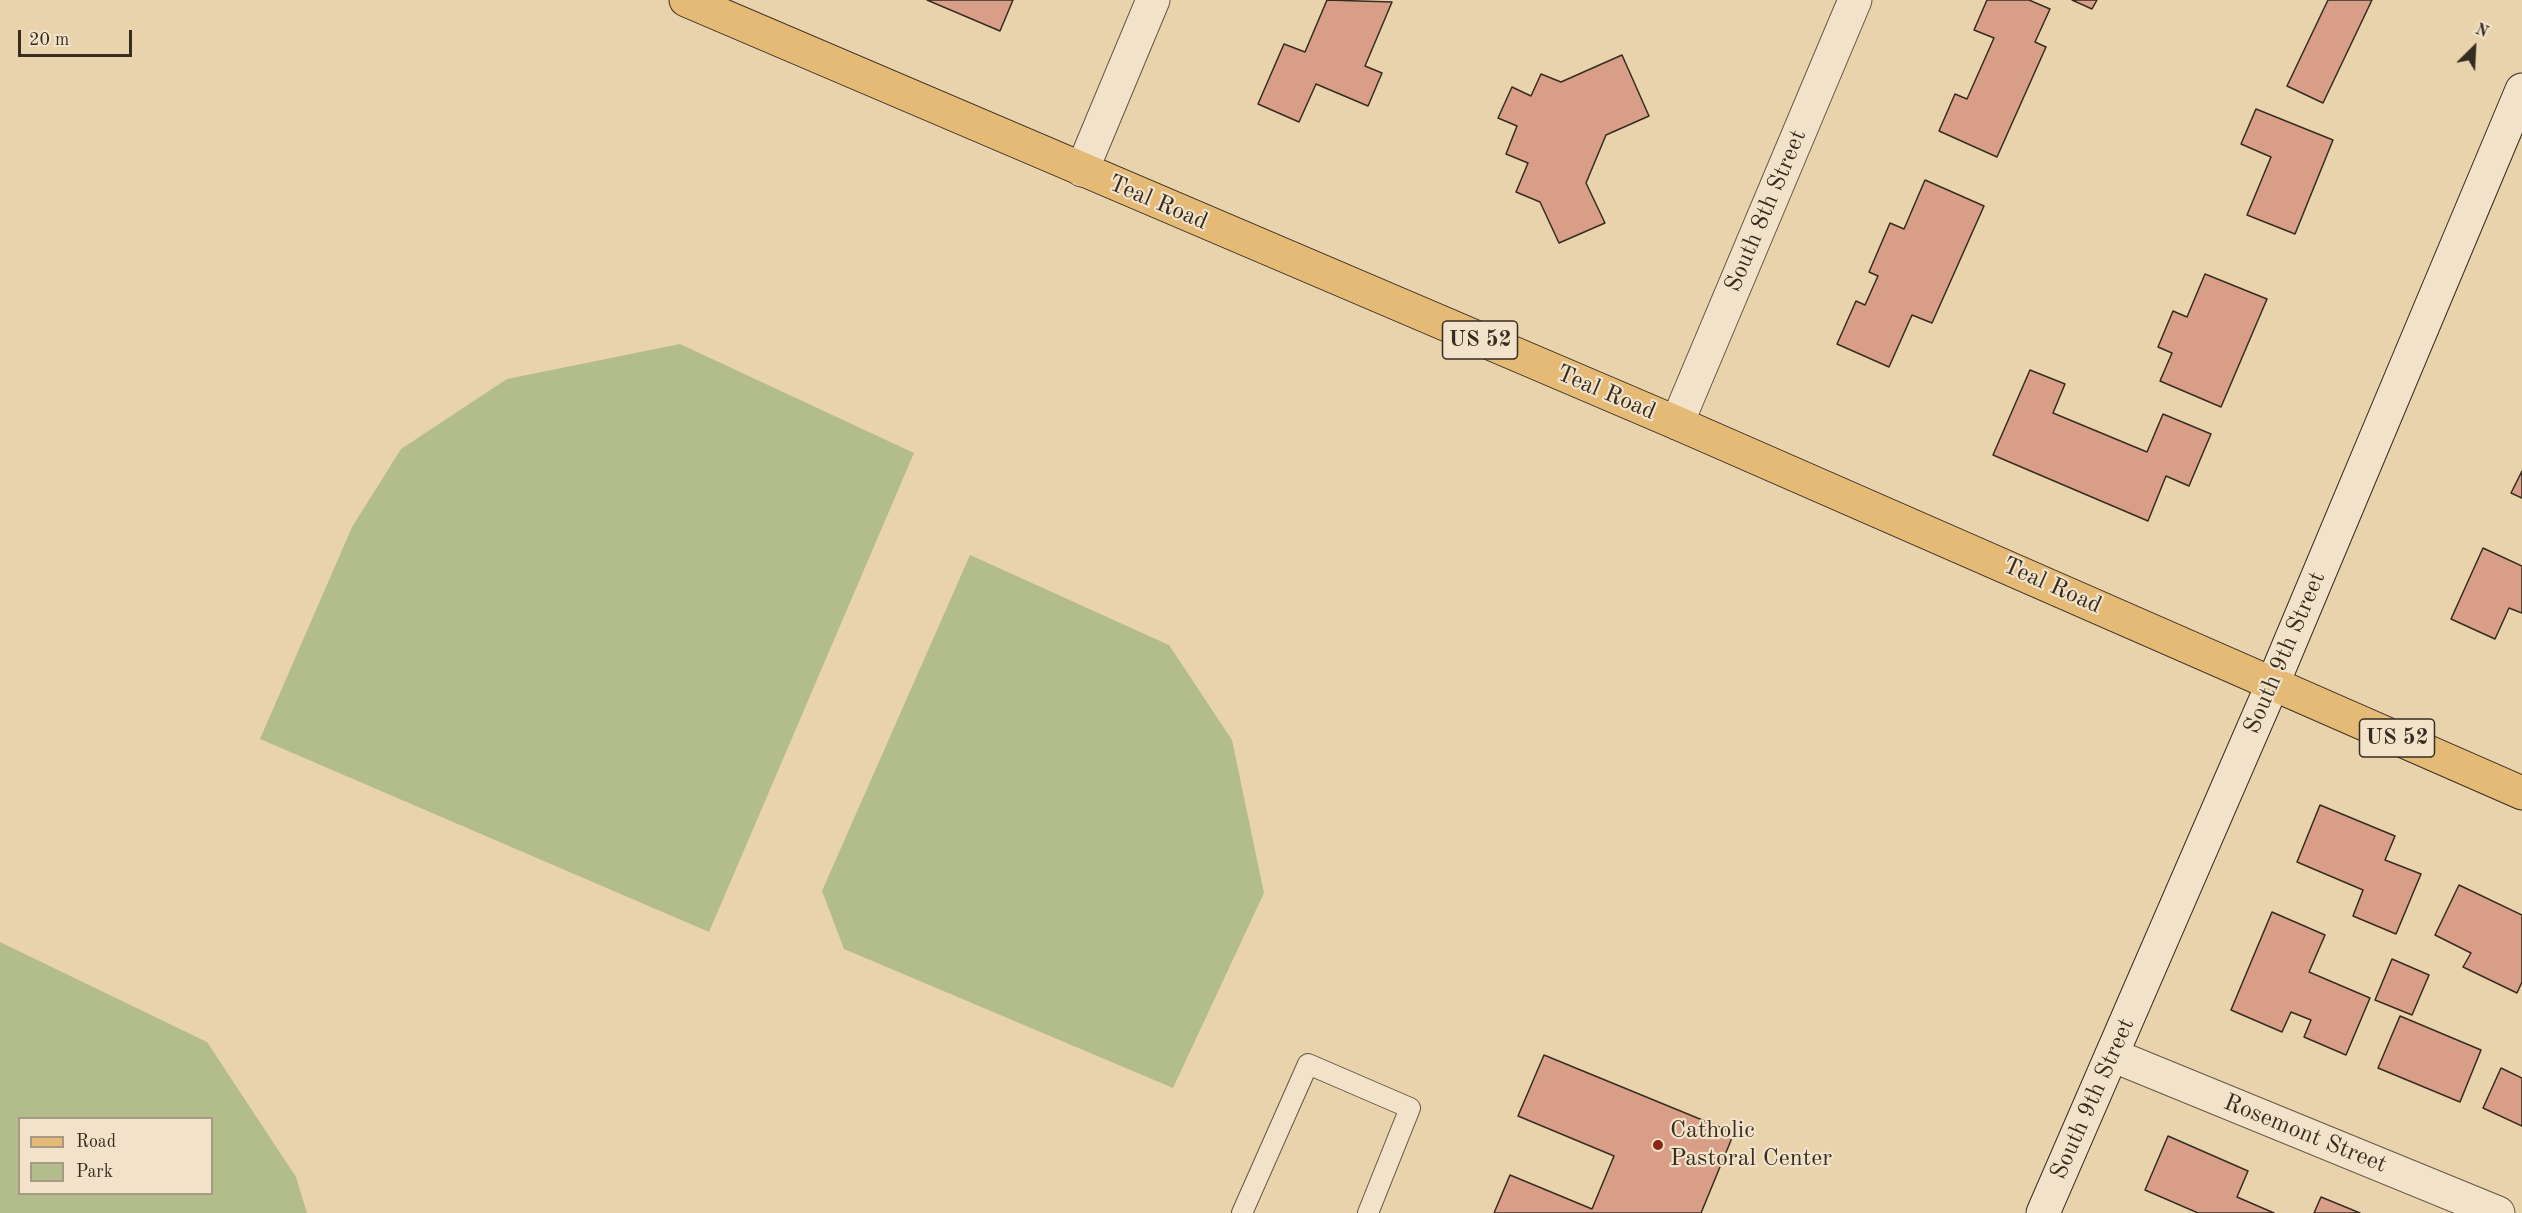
<!DOCTYPE html>
<style>
body{margin:0}
#map{position:relative;width:2522px;height:1213px;overflow:hidden;background:#e9d3ac;font-family:"Old Standard TT",serif}
canvas{display:block}
.legend{position:absolute;left:18px;top:1117px;width:195px;height:78px;box-sizing:border-box;background:#f1e2c9;border:2px solid #a69a85;margin:0;padding:8px 10px;list-style:none;font-size:18px;color:#362d20}
.legend li{display:flex;align-items:center;gap:12px;height:30px}
.legend b{width:30px;border:2px solid #a69a85}
.north{position:absolute;left:2444px;top:18px;width:60px;height:60px;-webkit-text-stroke:4px #f1e2c9;paint-order:stroke;rotate:24deg;font-size:16px;font-weight:700;line-height:24px;text-align:center;color:#362d20}
.north::after{content:'';display:block;margin:auto;width:21px;height:27px;background:#362d20;clip-path:polygon(50% 0,100% 100%,50% 72%,0 100%)}
.scale{position:absolute;left:18px;top:30px;width:114px;height:27px;box-sizing:border-box;border:3px solid #362d20;border-top:0;padding-left:8px;font-size:18px;line-height:21px;white-space:nowrap;color:#362d20;-webkit-text-stroke:4px #f1e2c9;paint-order:stroke}
</style>
<div id="map">
<canvas width="2522" height="1213"></canvas>
<ul class="legend">
<li><b style="height:8px;background:#e4ba76"></b>Road</li>
<li><b style="height:16px;background:#b3bd8c"></b>Park</li>
</ul>
<div class="north">N</div>
<div class="scale">20 m</div>
</div>
<script>
const context = document.querySelector('canvas').getContext('2d');
context.lineJoin = 'round';
function fill(path, color) { context.fillStyle = color; context.fill(path, 'evenodd'); }
const shape = rows => new Path2D(rows.map(r => 'M' + r).join(''));
function trace(path, color, width, dash) { context.strokeStyle = color; context.lineWidth = width; context.lineCap = dash ? 'butt' : 'round'; context.setLineDash(dash || []); context.stroke(path); }
function label(font, color, halo, rows, align = 'center') {
  context.font = font + ' "Old Standard TT",serif'; context.lineWidth = 4.5; context.setLineDash([]); context.textBaseline = 'middle'; context.strokeStyle = halo; context.fillStyle = color; for (const [text, x, y, turn = 0] of rows) {
    context.save(); context.translate(x, y); context.rotate((+turn || 0) * Math.PI / 180); context.textAlign = isNaN(turn) ? turn : align; if (halo) context.strokeText(text, 0, 0); context.fillText(text, 0, 0); context.restore();
  }
}
const green = shape([
 [680,344,914,453,709,932,260,739,352,527,401,449,507,379],
 [970,555,1169,645,1232,740,1264,893,1173,1088,844,949,822,891],
 [0,942,207,1042,296,1177,307,1213,0,1213],
 [20,1118,212,1118,212,1194,20,1194]
]);
const building = shape([
 [927,0,1013,0,1000,31,927,0],
 [1327,0,1392,2,1365,66,1382,73,1368,106,1316,84,1299,122,1258,104,1284,44,1305,52,1327,0],
 [1987,0,2029,0,2050,9,2035,42,2046,47,1997,157,1939,131,1955,94,1967,99,1994,38,1974,30,1987,0],
 [2072,0,2097,0,2092,9,2072,0],
 [2328,0,2372,0,2323,103,2287,86,2328,0],
 [1622,55,1649,116,1606,135,1586,183,1605,223,1559,243,1540,202,1516,192,1528,163,1506,154,1517,126,1498,118,1512,87,1531,96,1541,74,1561,82,1622,55],
 [2256,109,2333,140,2295,234,2247,215,2271,157,2241,144,2256,109],
 [1925,180,1984,206,1932,323,1912,315,1889,367,1837,344,1856,301,1865,305,1878,276,1869,272,1890,223,1904,229,1925,180],
 [2205,274,2267,299,2221,407,2160,381,2172,353,2158,347,2173,311,2187,317,2205,274],
 [2030,370,2065,384,2053,413,2147,452,2163,414,2211,434,2189,486,2166,476,2148,521,1993,455,2030,370],
 [2522,471,2522,498,2511,493,2522,471],
 [2483,548,2522,566,2522,613,2509,608,2495,639,2451,619,2483,548],
 [2320,805,2395,836,2385,860,2421,874,2396,934,2353,916,2363,890,2297,862,2320,805],
 [2459,885,2522,915,2522,982,2517,993,2463,967,2471,953,2435,935,2459,885],
 [2272,912,2325,935,2309,972,2370,998,2346,1055,2304,1037,2311,1020,2291,1012,2282,1032,2231,1010,2272,912],
 [2392,959,2429,975,2412,1015,2375,1000,2392,959],
 [2400,1016,2481,1050,2460,1102,2378,1068,2400,1016],
 [1544,1055,1734,1133,1701,1213,1494,1213,1510,1175,1592,1209,1614,1156,1518,1116,1544,1055],
 [2501,1068,2522,1078,2522,1126,2483,1108,2501,1068],
 [2168,1136,2248,1171,2237,1197,2274,1213,2198,1213,2145,1190,2168,1136],
 [2321,1197,2360,1213,2314,1213,2321,1197]
]);
const lane = shape([
 [1242,1213,1308,1064,1410,1108,1368,1213]
]);
const street = shape([
 [1082,170,1153,0],
 [1677,423,1855,0],
 [2112,1055,2498,1213]
]);
const secondary = shape([
 [2043,1213,2273,683,2522,90]
]);
const primary = shape([
 [686,0,1677,423,2522,793]
]);
const markers = [
 [1658,1145,6,"#8f2418"]
];
const shields = [
 [1480,340,75],
 [2397,738,75]
];
const shieldNames = [
 ["US 52",1480,340],
 ["US 52",2397,738]
];
const streetNames = [
 ["Teal Road",1158,203,23],
 ["South 8th Street",1766,211,-67],
 ["Teal Road",1606,393,23],
 ["Teal Road",2052,586,24],
 ["South 9th Street",2285,653,-67],
 ["South 9th Street",2093,1099,-66],
 ["Rosemont Street",2305,1134,22]
];
const poiNames = [
 ["Catholic",1670,1131],
 ["Pastoral Center",1670,1159]
];
fill(green, '#b3bd8c');
fill(building, '#d99e88');
trace(building, '#362d20', 1.5);
trace(lane, '#635643', 22);
trace(street, '#635643', 35);
trace(secondary, '#362d20', 35);
trace(primary, '#362d20', 35);
trace(lane, '#f1e2c9', 20);
trace(street, '#f1e2c9', 33);
trace(secondary, '#f1e2c9', 33);
trace(primary, '#e4ba76', 33);
for (const [x, y, r, color] of markers) { const dot = new Path2D(); dot.arc(x, y, r, 0, 2 * Math.PI); context.fillStyle = color; context.fill(dot); trace(dot, '#f1e2c9', 2); }
for (const [x, y, w] of shields) { const box = new Path2D(); box.roundRect(x - w / 2, y - 19, w, 38, 4.5); context.fillStyle = '#f1e2c9'; context.fill(box); trace(box, '#362d20', 1.5); }
label('bold 22px', '#362d20', null, shieldNames);
label('24px', '#362d20', '#f1e2c9', streetNames);
label('24px', '#362d20', '#f1e2c9', poiNames, 'left');
</script>
